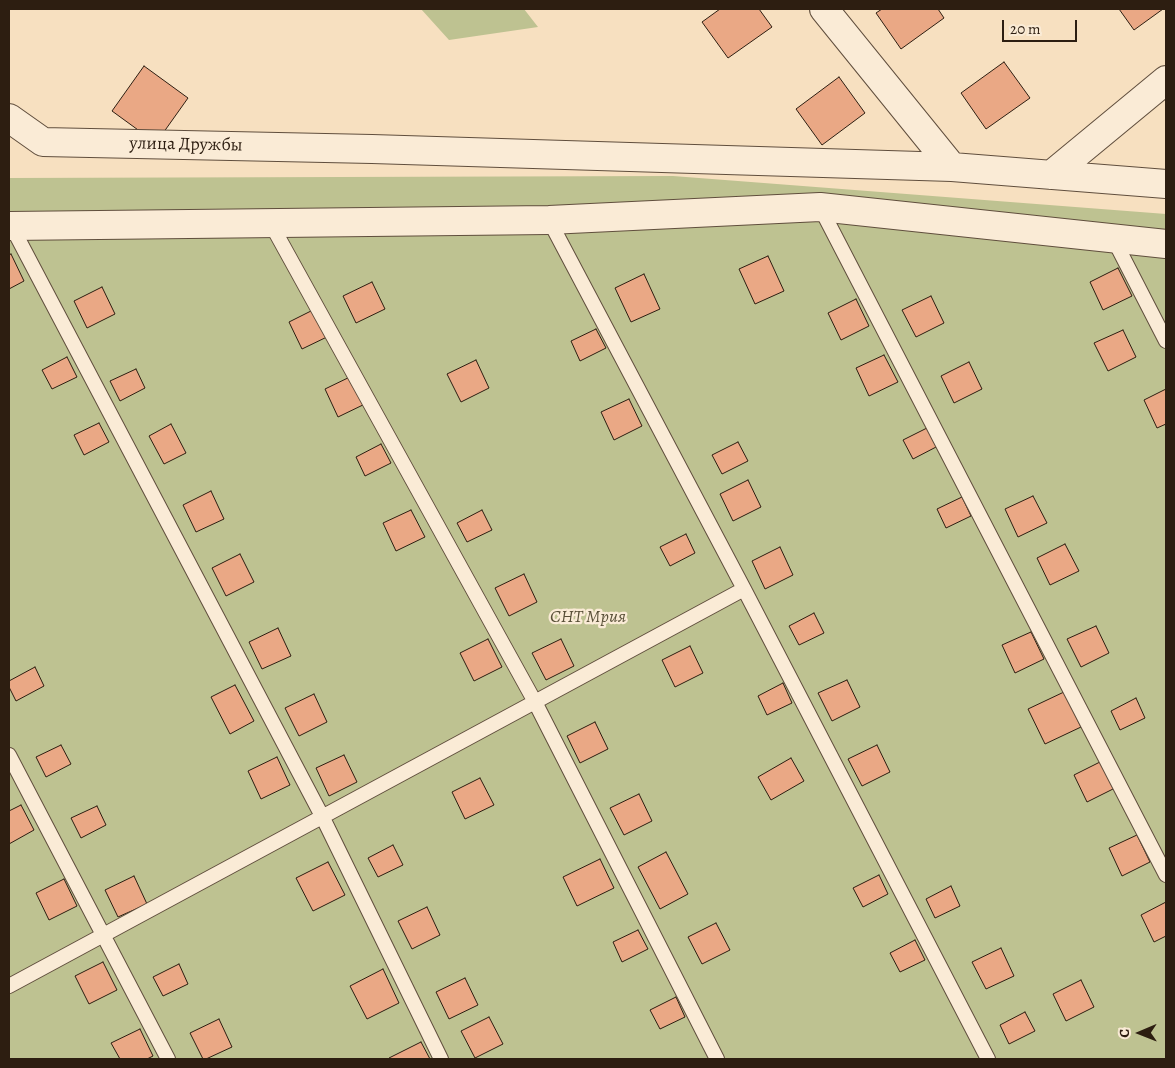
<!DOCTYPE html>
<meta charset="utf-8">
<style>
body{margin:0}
#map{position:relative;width:1175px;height:1068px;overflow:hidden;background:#f7e0c0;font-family:Alegreya,serif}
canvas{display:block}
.frame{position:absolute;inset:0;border:10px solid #2d1e11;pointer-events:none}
.north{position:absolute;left:1115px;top:1008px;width:50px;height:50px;-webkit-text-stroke:4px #faebd6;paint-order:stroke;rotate:269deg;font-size:14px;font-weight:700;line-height:20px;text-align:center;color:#2d1e11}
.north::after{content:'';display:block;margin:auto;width:18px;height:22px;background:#2d1e11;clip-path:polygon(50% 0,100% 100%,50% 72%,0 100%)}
.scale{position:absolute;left:1002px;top:20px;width:75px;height:22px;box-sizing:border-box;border:2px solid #2d1e11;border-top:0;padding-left:6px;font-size:15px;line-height:18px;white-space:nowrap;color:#2d1e11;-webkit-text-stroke:4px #faebd6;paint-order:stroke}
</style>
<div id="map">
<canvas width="1175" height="1068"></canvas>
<div class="frame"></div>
<div class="north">С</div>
<div class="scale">20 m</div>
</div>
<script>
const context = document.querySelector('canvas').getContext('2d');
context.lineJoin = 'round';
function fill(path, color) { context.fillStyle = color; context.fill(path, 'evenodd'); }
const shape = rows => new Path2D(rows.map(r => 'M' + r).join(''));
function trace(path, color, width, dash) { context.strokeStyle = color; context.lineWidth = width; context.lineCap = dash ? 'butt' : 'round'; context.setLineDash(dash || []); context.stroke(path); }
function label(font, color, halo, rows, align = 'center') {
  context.font = font + ' Alegreya,serif'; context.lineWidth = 4.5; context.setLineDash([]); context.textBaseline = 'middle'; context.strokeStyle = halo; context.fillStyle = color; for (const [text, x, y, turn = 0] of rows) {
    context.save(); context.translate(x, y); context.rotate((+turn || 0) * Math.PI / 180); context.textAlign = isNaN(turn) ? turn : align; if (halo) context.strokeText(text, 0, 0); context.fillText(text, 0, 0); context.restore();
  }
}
const green = shape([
 [421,9,524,9,538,27,449,40],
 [673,176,1166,214,1166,1059,9,1059,9,178]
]);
const building = shape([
 [720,9,759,9,772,27,728,58,702,22,720,9],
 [882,9,938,9,944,18,901,49,876,13,882,9],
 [1119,9,1163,9,1134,30,1119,9],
 [1004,62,1030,98,986,129,961,93,1004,62],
 [144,66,188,98,156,143,112,111,144,66],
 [839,77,865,113,822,145,796,109,839,77],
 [11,254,24,281,9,289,9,255,11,254],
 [768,256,784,291,755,304,739,269,768,256],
 [1118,268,1132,296,1103,310,1090,282,1118,268],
 [644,274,660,309,631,322,615,288,644,274],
 [372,282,385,309,356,323,343,296,372,282],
 [102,287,115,314,87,328,74,301,102,287],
 [931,296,944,323,916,337,902,310,931,296],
 [856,299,869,326,841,340,828,313,856,299],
 [317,308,331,335,302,349,289,322,317,308],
 [596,329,606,348,580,361,571,341,596,329],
 [1123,330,1136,357,1108,371,1094,343,1123,330],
 [884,355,898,382,869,396,856,368,884,355],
 [67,357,77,377,52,389,42,370,67,357],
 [476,360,489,388,461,402,447,374,476,360],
 [969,362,982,389,954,403,941,376,969,362],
 [136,369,145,388,120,401,110,381,136,369],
 [354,375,367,403,338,417,325,389,354,375],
 [1166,389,1166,424,1157,428,1144,400,1166,389],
 [629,399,642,426,614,440,601,412,629,399],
 [99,423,109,442,84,455,74,435,99,423],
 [171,424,186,453,164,464,149,436,171,424],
 [929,427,938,446,913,459,903,440,929,427],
 [738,442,748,461,722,474,712,455,738,442],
 [381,444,391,463,365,476,356,457,381,444],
 [748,480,761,507,733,521,720,494,748,480],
 [211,491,224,519,196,532,183,505,211,491],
 [1033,496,1047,523,1018,537,1005,509,1033,496],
 [962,497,971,516,946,528,937,509,962,497],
 [411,510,425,537,396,551,383,523,411,510],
 [482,510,492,530,467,542,457,523,482,510],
 [686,534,695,553,670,566,660,547,686,534],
 [1065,544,1079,571,1050,585,1037,558,1065,544],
 [780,547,793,575,765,589,752,561,780,547],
 [240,554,254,582,226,596,212,568,240,554],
 [524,574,537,602,509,616,495,588,524,574],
 [814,613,824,633,799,645,789,626,814,613],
 [1096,626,1109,653,1081,667,1067,639,1096,626],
 [278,628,291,656,262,669,249,642,278,628],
 [1031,632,1044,659,1015,673,1002,645,1031,632],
 [488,639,502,667,474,681,460,653,488,639],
 [561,639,574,666,546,680,532,653,561,639],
 [690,646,703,673,675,687,662,660,690,646],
 [35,667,44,686,16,701,9,687,9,681,35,667],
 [847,680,860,707,832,721,818,693,847,680],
 [783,683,792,703,767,715,758,696,783,683],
 [235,685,254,721,230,734,211,697,235,685],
 [1064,692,1081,727,1045,744,1028,709,1064,692],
 [314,694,327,722,299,736,285,708,314,694],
 [1136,698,1145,718,1120,730,1111,711,1136,698],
 [595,722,608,749,580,763,567,736,595,722],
 [61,745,71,764,46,777,36,757,61,745],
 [877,745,890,772,862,786,848,759,877,745],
 [344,755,357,782,329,796,316,768,344,755],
 [277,757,290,785,261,799,248,771,277,757],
 [791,758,804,781,771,800,758,777,791,758],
 [1102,761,1115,788,1087,802,1074,775,1102,761],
 [480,778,494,805,465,819,452,792,480,778],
 [639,794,652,821,624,835,610,808,639,794],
 [21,805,34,830,9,844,9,811,21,805],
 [97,806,106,825,81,838,71,818,97,806],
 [1137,835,1150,862,1122,876,1109,848,1137,835],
 [393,845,403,865,378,877,368,858,393,845],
 [666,852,688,894,660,909,638,867,666,852],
 [600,859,614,888,577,906,563,877,600,859],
 [328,862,345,895,313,911,296,878,328,862],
 [879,875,888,894,863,907,853,888,879,875],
 [134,876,147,904,118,917,105,890,134,876],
 [64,879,77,906,49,920,36,893,64,879],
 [951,886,960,906,935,918,926,899,951,886],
 [1166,902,1166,936,1154,942,1141,915,1166,902],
 [427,907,440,935,412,949,398,921,427,907],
 [716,923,730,950,702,964,688,937,716,923],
 [638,930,648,949,622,962,613,942,638,930],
 [915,940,925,960,900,972,890,953,915,940],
 [1001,948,1014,976,986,989,972,962,1001,948],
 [103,962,117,990,89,1004,75,976,103,962],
 [179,964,188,984,163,996,153,977,179,964],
 [383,969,399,1003,367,1019,350,986,383,969],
 [465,978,478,1005,449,1019,436,992,465,978],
 [1081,980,1094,1007,1066,1021,1053,994,1081,980],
 [676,997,685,1017,660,1029,650,1010,676,997],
 [1025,1012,1035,1031,1009,1044,1000,1025,1025,1012],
 [489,1017,503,1044,475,1058,461,1031,489,1017],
 [219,1019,232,1047,206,1059,203,1059,190,1033,219,1019],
 [140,1029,153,1056,147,1059,120,1059,111,1043,140,1029],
 [421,1042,430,1059,390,1059,389,1058,421,1042]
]);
const service = shape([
 [820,207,1166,875],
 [549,220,744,589,988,1059],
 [271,224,535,702,717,1059],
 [12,227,323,818,441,1059],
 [1113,238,1166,341],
 [9,755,168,1059],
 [9,986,744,589]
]);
const minor = shape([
 [824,9,952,167],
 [9,118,43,142,372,149,952,167,1166,184],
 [1051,175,1166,80],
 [9,226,549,220,820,207,1166,244]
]);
const streetNames = [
 ["улица Дружбы",186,145,1]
];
const parkNames = [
 ["СНТ Мрия",588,618]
];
fill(green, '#bec291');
fill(building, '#eaa885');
trace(building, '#2d1e11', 1);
trace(service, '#604e3d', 16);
trace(minor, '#604e3d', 30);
trace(service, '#faebd6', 14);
trace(minor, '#faebd6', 28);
label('18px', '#2d1e11', '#faebd6', streetNames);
label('italic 18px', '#584f37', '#faebd6', parkNames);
</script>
